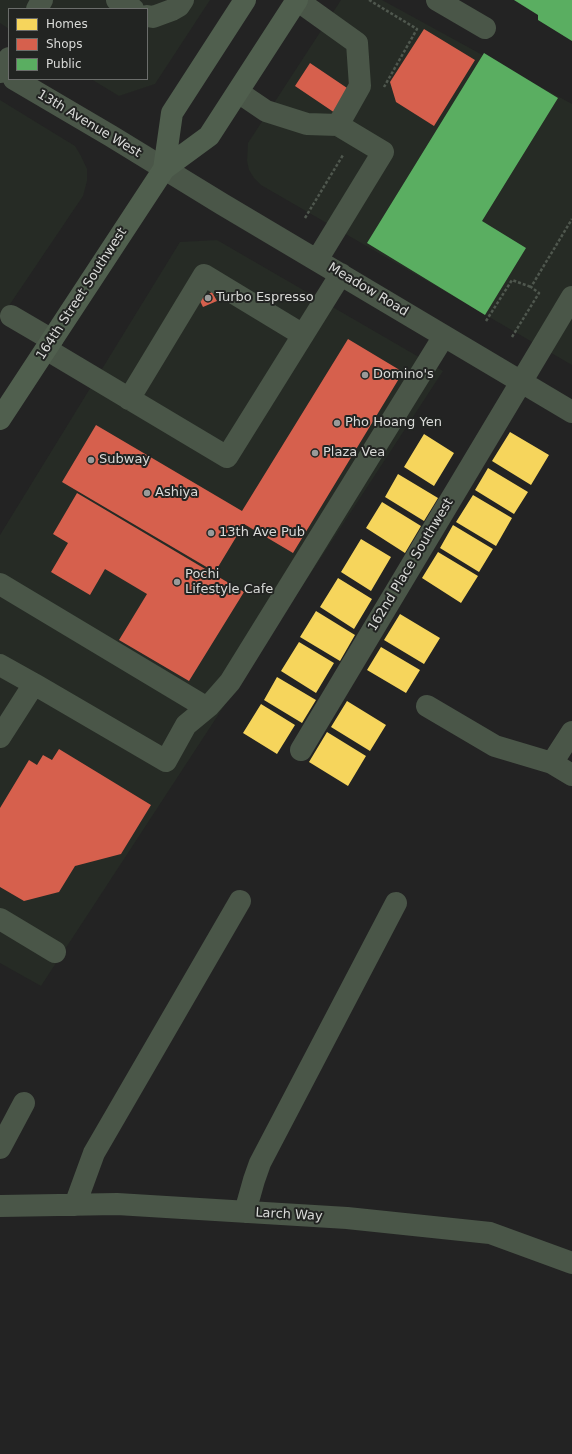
<!DOCTYPE html>
<style>
body{margin:0}
#map{position:relative;width:572px;height:1454px;overflow:hidden;background:#232323;font-family:"DejaVu Sans",sans-serif}
canvas{display:block}
.legend{position:absolute;left:8px;top:8px;width:140px;height:72px;box-sizing:border-box;background:#222422;border:1px solid #6b6d6b;margin:0;padding:5px 7px;list-style:none;font-size:12px;color:#d9dad8}
.legend li{display:flex;align-items:center;gap:8px;height:20px}
.legend b{width:20px;border:1px solid #6b6d6b}
</style>
<div id="map">
<canvas width="572" height="1454"></canvas>
<ul class="legend">
<li><b style="height:11px;background:#f6d55c"></b>Homes</li>
<li><b style="height:11px;background:#d6604d"></b>Shops</li>
<li><b style="height:11px;background:#5aae61"></b>Public</li>
</ul>
</div>
<script>
const context = document.querySelector('canvas').getContext('2d');
context.lineJoin = 'round';
function fill(path, color) { context.fillStyle = color; context.fill(path, 'evenodd'); }
const shape = rows => new Path2D(rows.map(r => 'M' + r).join(''));
function trace(path, color, width, dash) { context.strokeStyle = color; context.lineWidth = width; context.lineCap = dash ? 'butt' : 'round'; context.setLineDash(dash || []); context.stroke(path); }
function label(font, color, halo, rows, align = 'center') {
  context.font = font + ' "DejaVu Sans",sans-serif'; context.lineWidth = 4; context.setLineDash([]); context.textBaseline = 'middle'; context.strokeStyle = halo; context.fillStyle = color; for (const [text, x, y, turn = 0] of rows) {
    context.save(); context.translate(x, y); context.rotate((+turn || 0) * Math.PI / 180); context.textAlign = isNaN(turn) ? turn : align; if (halo) context.strokeText(text, 0, 0); context.fillText(text, 0, 0); context.restore();
  }
}
const built = shape([
 [0,0,210,0,155,84,119,96,91,79,147,79,147,9,9,9,9,29,0,23],
 [341,0,382,0,572,104,572,365,261,185,254,178,249,170,247,161,248,143],
 [0,100,75,146,81,156,87,169,87,181,83,196,0,319],
 [217,240,443,371,41,986,0,963,0,535,180,242]
]);
const homes = shape([
 [510,432,549,455,531,485,492,461],
 [424,434,454,453,434,486,404,467],
 [488,468,528,492,514,514,475,490],
 [398,474,438,498,424,521,385,497],
 [473,495,512,518,496,546,456,522],
 [382,502,421,526,405,553,366,528],
 [453,525,493,549,479,572,440,548],
 [361,539,391,557,371,591,341,572],
 [438,552,478,576,461,603,422,578],
 [338,578,372,599,354,629,320,607],
 [316,611,355,635,340,661,300,637],
 [400,614,440,638,424,664,384,640],
 [299,642,334,663,316,693,281,671],
 [381,647,420,670,406,693,367,670],
 [277,677,316,700,302,723,264,700],
 [347,701,386,725,370,751,331,727],
 [261,704,295,725,277,754,243,733],
 [327,732,366,756,348,786,309,762]
]);
const shops = shape([
 [424,29,475,60,434,126,396,102,390,82],
 [310,63,353,92,338,115,295,86],
 [212,292,217,301,203,307,199,299],
 [348,339,403,372,293,553,244,524,215,572,62,482,96,425,242,511],
 [77,493,244,592,189,681,119,640,147,594,105,569,90,595,51,572,68,543,53,534],
 [59,749,151,805,121,854,75,866,59,892,24,901,0,887,0,808,29,760,37,765,43,755,52,760]
]);
const public = shape([
 [514,0,572,0,572,41,538,20,538,15],
 [484,53,558,98,482,221,526,248,485,315,367,243]
]);
const path = shape([
 [369,0,417,29,384,87],
 [305,218,343,155],
 [486,321,512,280,531,287],
 [512,337,539,293,531,287,572,219]
]);
const minor = shape([
 [117,0,133,9],
 [297,0,357,43,360,86,338,125,383,152,317,260],
 [437,0,485,28],
 [37,9,42,0],
 [147,16,153,17,172,10,179,6,183,0],
 [1,72,9,58],
 [14,79,111,136,222,204,572,412],
 [238,92,266,111,307,124,338,125],
 [11,316,52,340],
 [46,349,227,457,341,274],
 [129,399,204,275,303,335],
 [0,584,202,705,209,706],
 [0,665,34,684],
 [427,706,495,746,552,763],
 [572,732,552,763,572,775],
 [0,737,34,684,166,761,186,725,209,706,230,682,444,336],
 [301,750,572,297],
 [0,919,55,952],
 [0,1148,24,1103],
 [75,1205,94,1153,240,901],
 [0,1206,117,1204,347,1218,490,1233,572,1263],
 [245,1212,254,1180,260,1163,396,903]
]);
const major = shape([
 [164,169,172,113,245,0],
 [0,419,164,169,209,136,297,0]
]);
const markers = [
 [208,298,4,"#999a99"],
 [365,375,4,"#999a99"],
 [337,423,4,"#999a99"],
 [315,453,4,"#999a99"],
 [91,460,4,"#999a99"],
 [147,493,4,"#999a99"],
 [211,533,4,"#999a99"],
 [177,582,4,"#999a99"]
];
const streetNames = [
 ["13th Avenue West",89,124,31],
 ["Meadow Road",368,290,31],
 ["164th Street Southwest",82,294,-57],
 ["162nd Place Southwest",411,565,-59],
 ["Larch Way",289,1215,3]
];
const poiNames = [
 ["Turbo Espresso",216,298],
 ["Domino's",373,375],
 ["Pho Hoang Yen",345,423],
 ["Plaza Vea",323,453],
 ["Subway",99,460],
 ["Ashiya",155,493],
 ["13th Ave Pub",219,533],
 ["Pochi",185,575],
 ["Lifestyle Cafe",185,590]
];
fill(built, '#262b25');
fill(homes, '#f6d55c');
fill(shops, '#d6604d');
fill(public, '#5aae61');
trace(path, '#4f574e', 2.5, [3, 2]);
trace(minor, '#4a5648', 22);
trace(major, '#505f4e', 22);
for (const [x, y, r, color] of markers) { const dot = new Path2D(); dot.arc(x, y, r, 0, 2 * Math.PI); context.fillStyle = color; context.fill(dot); trace(dot, '#222422', 1.5); }
label('13px', '#d9dad8', '#222422', streetNames);
label('13px', '#d9dad8', '#222422', poiNames, 'left');
</script>
